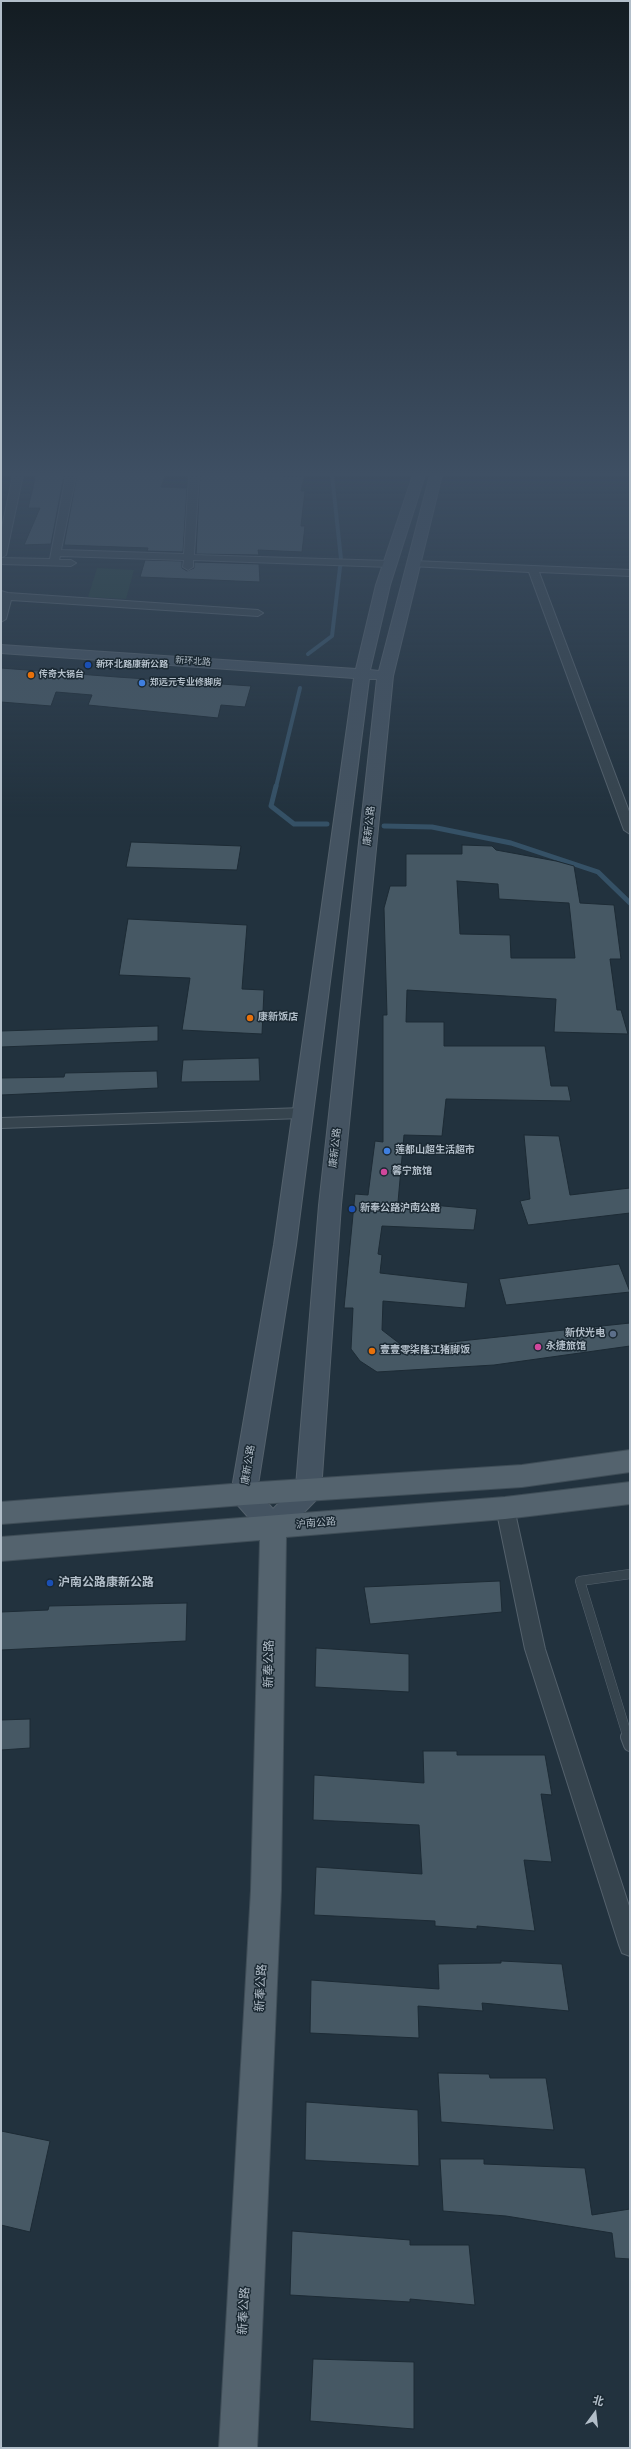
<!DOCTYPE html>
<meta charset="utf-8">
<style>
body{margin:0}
#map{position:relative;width:631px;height:2449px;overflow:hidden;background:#22323e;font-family:"Source Sans 3","Noto Sans SC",sans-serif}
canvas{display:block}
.frame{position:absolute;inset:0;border:2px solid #b2bec9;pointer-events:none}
.north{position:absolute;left:575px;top:2393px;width:40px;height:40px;-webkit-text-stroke:3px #1b2933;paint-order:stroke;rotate:15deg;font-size:11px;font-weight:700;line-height:16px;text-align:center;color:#b2bec9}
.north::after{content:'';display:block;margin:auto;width:14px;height:18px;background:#b2bec9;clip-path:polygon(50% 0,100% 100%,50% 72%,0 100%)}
</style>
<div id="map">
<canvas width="631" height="2449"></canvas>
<div class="frame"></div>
<div class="north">北</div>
</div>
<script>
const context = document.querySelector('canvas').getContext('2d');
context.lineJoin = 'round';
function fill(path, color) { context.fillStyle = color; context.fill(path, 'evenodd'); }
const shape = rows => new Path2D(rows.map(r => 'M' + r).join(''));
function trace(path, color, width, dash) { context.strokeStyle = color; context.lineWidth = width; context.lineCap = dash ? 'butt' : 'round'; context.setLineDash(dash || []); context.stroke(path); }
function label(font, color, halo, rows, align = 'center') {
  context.font = font + ' "Source Sans 3","Noto Sans SC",sans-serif'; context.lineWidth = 3; context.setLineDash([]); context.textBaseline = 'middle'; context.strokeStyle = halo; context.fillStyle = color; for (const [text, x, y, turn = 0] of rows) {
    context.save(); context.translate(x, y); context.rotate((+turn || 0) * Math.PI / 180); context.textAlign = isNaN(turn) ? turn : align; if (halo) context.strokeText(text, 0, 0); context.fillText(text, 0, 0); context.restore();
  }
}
const green = shape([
 [97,568,134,570,126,599,88,597]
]);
const streamFar1 = shape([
 [308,654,332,636,341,559,332,475],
 [276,787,300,688]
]);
const stream = shape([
 [276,786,271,806,294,824,327,824],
 [384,826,432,827,511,843,598,872,630,903]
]);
const building = shape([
 [36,475,64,475,51,544,24,545,40,508,28,508,36,475],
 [77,475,165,475,161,487,187,488,183,552,147,551,148,548,64,545,77,475],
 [200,475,304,476,301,491,305,491,301,526,305,526,302,552,258,550,259,555,196,554,200,475],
 [145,560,182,561,182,568,187,571,194,568,194,562,259,564,260,582,140,577,145,560],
 [1,668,117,677,251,686,245,707,221,705,218,718,88,705,92,695,56,692,51,706,1,702,1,668],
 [131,842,241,846,237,870,126,867,131,842],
 [462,845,492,846,496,850,556,861,574,866,580,903,614,905,621,959,610,959,617,1010,621,1010,628,1034,554,1032,556,999,407,990,406,1022,444,1022,444,1046,545,1046,551,1086,568,1086,571,1101,446,1099,442,1136,404,1135,398,1202,477,1209,474,1230,382,1226,378,1254,382,1255,380,1273,468,1283,465,1308,383,1301,382,1330,404,1347,630,1323,630,1346,494,1365,377,1372,360,1361,351,1349,353,1308,344,1308,355,1194,368,1195,375,1141,383,1142,383,1015,387,1015,384,908,390,886,406,886,406,854,462,854,462,845],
 [457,881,498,884,499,899,569,903,575,958,511,958,510,935,460,934,457,881],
 [128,919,247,925,242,989,264,990,262,1034,182,1030,190,978,119,975,128,919],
 [158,1026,158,1041,1,1047,1,1031,158,1026],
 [259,1058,260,1081,181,1082,183,1060,259,1058],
 [157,1071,158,1088,1,1095,1,1078,64,1077,65,1073,157,1071],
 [524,1135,559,1136,570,1195,630,1188,630,1213,528,1225,520,1201,530,1199,524,1135],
 [619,1264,630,1292,506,1305,499,1279,619,1264],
 [500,1581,502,1612,370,1624,364,1587,500,1581],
 [187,1603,186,1641,1,1650,1,1612,48,1610,49,1606,187,1603],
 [316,1648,409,1654,409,1692,315,1687,316,1648],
 [30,1719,30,1748,1,1750,1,1720,30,1719],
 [423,1751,457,1751,457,1755,545,1755,552,1795,541,1794,552,1862,524,1860,535,1931,477,1926,477,1929,435,1926,435,1921,314,1915,316,1867,422,1874,419,1825,313,1820,314,1775,424,1783,423,1751],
 [501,1961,562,1964,569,2011,482,2003,483,2011,418,2006,419,2038,310,2033,311,1980,439,1989,438,1964,501,1963,501,1961],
 [438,2073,489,2074,490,2078,546,2078,554,2130,441,2122,438,2073],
 [306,2102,418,2110,419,2166,305,2160,306,2102],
 [1,2131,50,2141,30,2232,1,2225,1,2131],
 [440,2159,484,2159,484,2164,585,2168,592,2215,630,2209,630,2259,615,2258,612,2233,506,2216,443,2211,440,2159],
 [292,2231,410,2240,410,2245,469,2245,475,2305,410,2299,410,2302,290,2295,292,2231],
 [313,2359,414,2362,414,2429,310,2421,313,2359]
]);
const laneFar1 = shape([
 [628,1738,580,1581,630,1574]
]);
const lane = shape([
 [627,1737,630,1745]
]);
const street = shape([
 [13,475,23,475,6,555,1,558,1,532,13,475],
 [66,475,76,475,61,550,184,554,189,475,199,475,194,555,390,561,395,564,390,567,193,560,193,567,188,570,183,567,184,560,60,556,59,560,71,560,76,563,71,566,1,564,1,558,50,559,66,475],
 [413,561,630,570,630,576,539,572,630,814,630,834,624,830,529,572,410,566,410,562,413,561],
 [1,591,8,593,258,610,263,613,258,616,11,600,6,619,1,622,1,591],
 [303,1108,308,1109,310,1113,308,1117,303,1118,1,1128,1,1118,303,1108],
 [505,1500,512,1502,514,1508,545,1649,630,1909,630,1956,622,1953,619,1945,525,1649,496,1508,498,1502,505,1500]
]);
const secondary = shape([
 [413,475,425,475,390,585,370,670,379,671,430,475,442,475,393,676,341,1205,321,1491,317,1499,282,1535,273,1539,264,1535,235,1502,231,1494,274,1245,354,678,1,653,1,645,356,669,376,585,413,475],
 [369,679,377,679,319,1205,296,1486,273,1509,257,1491,296,1245,369,679]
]);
const primary = shape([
 [630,1450,630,1472,522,1487,244,1505,1,1524,1,1502,244,1483,522,1465,630,1450],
 [630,1482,630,1504,505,1519,286,1537,281,1890,257,2448,219,2448,251,1890,260,1540,1,1561,1,1537,505,1497,630,1482]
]);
const markers = [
 [88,665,4,"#1a4fb4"],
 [31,675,4,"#e8710a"],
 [142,683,4,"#3f7fe0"],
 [250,1018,4,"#e8710a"],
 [387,1151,4,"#3f7fe0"],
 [384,1172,4,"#d1479c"],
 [352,1209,4,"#1a4fb4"],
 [613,1334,4,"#5c6f8a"],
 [538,1347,4,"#d1479c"],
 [372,1351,4,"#e8710a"],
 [50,1583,4,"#1a4fb4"]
];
const farStreetnames = [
 ["新环北路",193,662,4]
];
const farPoinames = [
 ["新环北路康新公路",96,665],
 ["传奇大锅台",39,675],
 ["郑远元专业修脚房",150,683]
];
const streetNames = [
 ["康新公路",370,826,-84],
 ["康新公路",336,1148,-84],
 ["康新公路",249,1465,-81],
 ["沪南公路",316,1524,-5]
];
const poiNames = [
 ["康新饭店",258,1018],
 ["莲都山超生活超市",395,1151],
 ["馨宁旅馆",392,1172],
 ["新奉公路沪南公路",360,1209],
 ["新伏光电",605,1334,"right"],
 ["永捷旅馆",546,1347],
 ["壹壹零柒隆江猪脚饭",380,1351]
];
const nearPoinames = [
 ["沪南公路康新公路",58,1583]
];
const nearStreetnames = [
 ["新奉公路",270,1664,-89],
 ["新奉公路",262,1988,-87],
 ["新奉公路",245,2311,-87]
];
fill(green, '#243f3e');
trace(streamFar1, '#355166', 4);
trace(stream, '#355166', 5);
fill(building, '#465864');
trace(building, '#1d2b35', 1);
trace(laneFar1, '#54616c', 10);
trace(lane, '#54616c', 14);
trace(street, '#54616c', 2);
trace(secondary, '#54616c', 2);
trace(primary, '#3f4d57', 2);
trace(laneFar1, '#36444e', 9);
trace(lane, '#36444e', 12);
fill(street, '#36444e');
fill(secondary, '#445361');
fill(primary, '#54636e');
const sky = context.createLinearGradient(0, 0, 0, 818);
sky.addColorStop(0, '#131c22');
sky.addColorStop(0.58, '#3e4f63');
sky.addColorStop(1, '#3e4f6300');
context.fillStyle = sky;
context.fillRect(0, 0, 631, 818);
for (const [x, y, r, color] of markers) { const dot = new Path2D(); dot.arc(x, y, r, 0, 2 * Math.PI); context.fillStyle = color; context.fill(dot); trace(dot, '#1b2933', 1.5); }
label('9px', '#b2bec9', '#1b2933', farStreetnames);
label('bold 9px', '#b2bec9', '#1b2933', farPoinames, 'left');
label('10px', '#b2bec9', '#1b2933', streetNames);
label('bold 10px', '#b2bec9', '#1b2933', poiNames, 'left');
label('bold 12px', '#b2bec9', '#1b2933', nearPoinames, 'left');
label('12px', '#b2bec9', '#1b2933', nearStreetnames);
</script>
